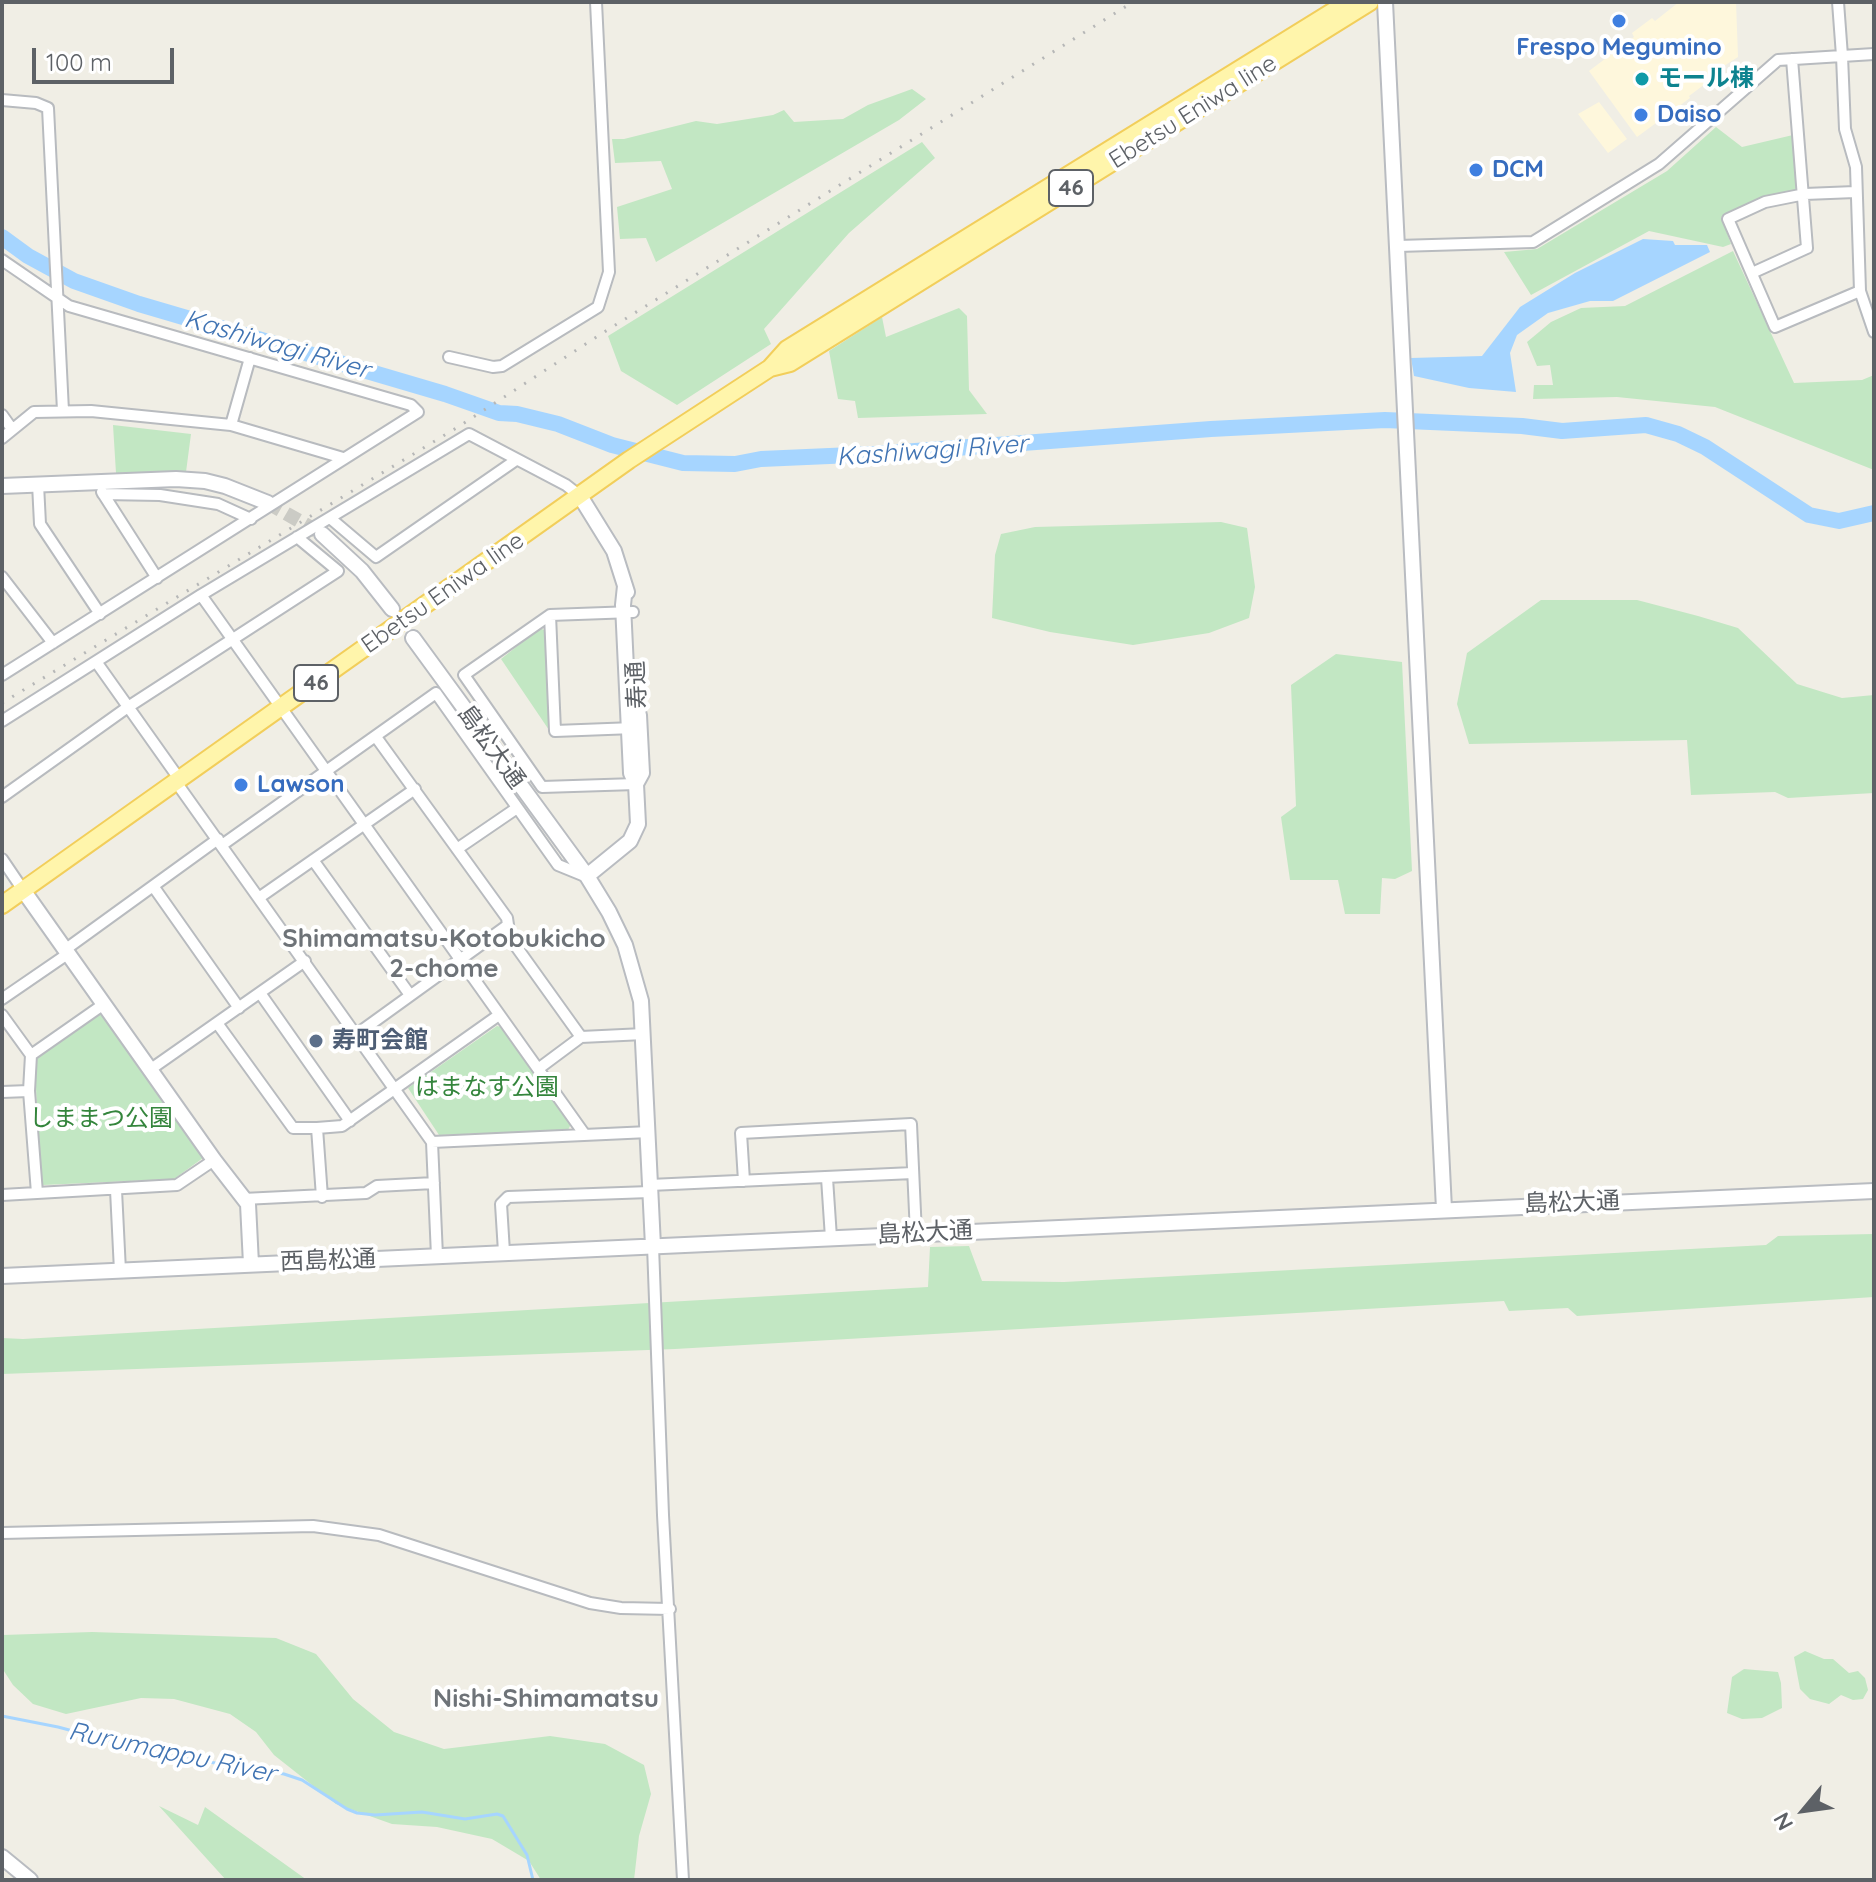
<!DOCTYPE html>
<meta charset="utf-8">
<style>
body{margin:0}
#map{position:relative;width:1876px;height:1882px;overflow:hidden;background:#f0eee5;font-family:Quicksand,sans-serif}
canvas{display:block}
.frame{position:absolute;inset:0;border:4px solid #5d6166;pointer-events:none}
.north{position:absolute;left:1764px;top:1770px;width:80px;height:80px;-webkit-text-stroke:6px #fff;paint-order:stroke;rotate:241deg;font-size:22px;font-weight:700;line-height:32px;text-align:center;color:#5d6166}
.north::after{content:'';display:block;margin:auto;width:28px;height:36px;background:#5d6166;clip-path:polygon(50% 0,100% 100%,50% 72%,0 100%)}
.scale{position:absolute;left:32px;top:48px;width:142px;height:36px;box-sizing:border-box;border:4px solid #5d6166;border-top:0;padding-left:10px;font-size:24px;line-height:28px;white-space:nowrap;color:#5d6166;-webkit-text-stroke:6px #fff;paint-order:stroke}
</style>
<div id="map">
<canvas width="1876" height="1882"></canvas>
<div class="frame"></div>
<div class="north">N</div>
<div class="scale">100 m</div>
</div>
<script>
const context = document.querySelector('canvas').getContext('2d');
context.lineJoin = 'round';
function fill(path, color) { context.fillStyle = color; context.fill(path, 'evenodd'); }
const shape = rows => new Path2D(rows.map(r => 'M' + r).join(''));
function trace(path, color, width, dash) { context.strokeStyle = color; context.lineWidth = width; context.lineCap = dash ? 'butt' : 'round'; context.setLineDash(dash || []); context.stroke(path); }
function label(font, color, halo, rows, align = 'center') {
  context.font = font + ' Quicksand,"Noto Sans JP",sans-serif'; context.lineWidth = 8; context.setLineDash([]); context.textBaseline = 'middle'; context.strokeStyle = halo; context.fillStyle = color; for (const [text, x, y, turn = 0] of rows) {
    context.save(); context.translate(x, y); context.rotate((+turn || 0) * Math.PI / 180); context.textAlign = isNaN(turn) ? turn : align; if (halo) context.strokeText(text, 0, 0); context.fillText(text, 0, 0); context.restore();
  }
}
const commercial = shape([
 [1679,2,1736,2,1738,57,1707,77,1709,81,1689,96,1690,98,1637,137,1589,71,1634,37,1632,33,1652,18,1655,21],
 [1599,102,1627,139,1608,153,1578,114]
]);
const green = shape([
 [912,89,926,99,899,120,656,262,646,238,620,239,617,207,672,189,661,161,615,163,612,139,624,139,696,121,717,124,773,115,784,110,794,122,843,119,868,105],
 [1716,127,1742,147,1793,135,1798,187,1793,191,1767,197,1721,217,1731,244,1723,247,1649,231,1531,295,1504,252,1537,249,1667,171],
 [922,142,935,158,849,233,764,329,771,344,677,405,621,371,608,336],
 [1733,251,1794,383,1862,380,1874,375,1874,470,1715,407,1617,397,1533,399,1534,385,1553,385,1550,365,1537,366,1527,342,1551,322,1581,308,1625,306],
 [959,308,967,316,969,390,987,414,858,418,855,401,838,399,829,351,882,317,886,337],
 [113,425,191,434,186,472,116,473],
 [1221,522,1247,528,1255,587,1249,618,1209,633,1133,645,1050,632,992,618,995,555,1001,534,1035,527],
 [1541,600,1637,600,1698,616,1738,628,1797,684,1842,698,1874,695,1874,793,1788,798,1775,792,1691,795,1687,740,1469,744,1457,704,1467,653],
 [540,628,546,631,549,730,501,659],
 [1336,654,1402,662,1412,871,1395,879,1382,878,1380,914,1345,914,1338,880,1290,880,1281,817,1296,806,1291,685],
 [99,1012,103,1013,203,1154,203,1158,174,1179,43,1185,40,1181,35,1064,38,1057],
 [497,1026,501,1027,571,1124,568,1130,439,1135,408,1088],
 [1874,1234,1874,1297,1577,1316,1568,1308,1509,1311,1504,1301,675,1349,2,1374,2,1338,23,1339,928,1287,930,1247,969,1246,982,1281,1064,1282,1766,1245,1778,1236],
 [92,1632,276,1638,316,1654,353,1699,394,1732,444,1749,550,1736,605,1744,644,1765,651,1794,639,1836,634,1880,541,1880,529,1861,492,1839,437,1827,392,1824,336,1804,274,1755,256,1732,230,1714,174,1699,141,1698,66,1714,33,1704,13,1685,2,1668,3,1635],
 [1805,1651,1824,1659,1833,1659,1849,1673,1858,1671,1865,1678,1868,1690,1863,1699,1853,1700,1841,1695,1829,1704,1810,1699,1800,1689,1794,1657],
 [1744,1669,1778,1672,1781,1683,1782,1708,1762,1718,1742,1719,1727,1713,1732,1677],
 [159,1806,198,1825,205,1807,307,1880,226,1880]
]);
const water = shape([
 [1643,239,1673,241,1675,245,1707,245,1710,252,1613,301,1590,301,1548,313,1517,335,1510,353,1516,392,1469,388,1414,376,1411,358,1482,356,1520,307,1575,273]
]);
const stream = shape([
 [2,1716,58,1727,159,1754,284,1774,302,1780,347,1809,357,1813,375,1815,422,1812,465,1819,497,1814,503,1816,527,1855,533,1880]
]);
const river = shape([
 [2,237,28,256,74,281,139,304,445,394,499,413,517,414,558,424,612,445,683,463,735,464,761,459,875,454,1211,429,1385,420,1522,426,1562,431,1646,425,1678,434,1705,447,1809,515,1839,521,1874,513]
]);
const secondaryTunnel = shape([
 [268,503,322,534]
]);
const street = shape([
 [1838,2,1842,56,1874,54],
 [2,100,36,103,48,108,63,411],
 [1855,192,1805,194,1765,202,1728,219,1775,327,1860,291],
 [1398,246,1533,242,1659,164,1778,60,1842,56,1845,129,1856,167,1860,291,1874,332],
 [2,260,69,306,411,405,418,412,2,675],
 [1752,273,1807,248,1792,59],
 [449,357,493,367,502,366,598,307,609,272,596,2],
 [2,415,12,429],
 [231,425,250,358],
 [2,438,34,412,91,411,231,425,343,458],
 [38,484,40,524,100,614],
 [102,492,157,578],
 [103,494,160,495,218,504,251,519],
 [330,518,376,557,516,460],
 [2,577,53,643],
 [201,595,585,1135],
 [633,612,550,615,464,675,542,787,636,784],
 [550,615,555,731,634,728],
 [97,663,180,780],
 [2,721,201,595,469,434,566,485,580,496],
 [376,737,507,918,510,938,581,1037,644,1034],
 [176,782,432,1142,437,1256],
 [2,797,128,707,338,571,297,537],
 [222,845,436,693,558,865,585,876],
 [457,849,517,808],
 [2,859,23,890],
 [313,860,410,995],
 [153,886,239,1008],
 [260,897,415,789],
 [66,949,218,839],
 [260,993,350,1121],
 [2,999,69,953],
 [2,1015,31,1055],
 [217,1023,293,1128,317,1128,342,1126,499,1015],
 [357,1034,508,925],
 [151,1069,305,961],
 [538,1069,581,1037],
 [2,1092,29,1091],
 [317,1128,322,1197],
 [432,1142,649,1132],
 [827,1178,831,1238],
 [744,1181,741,1133,911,1124,916,1234],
 [650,1185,913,1173],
 [116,1190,120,1271],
 [37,1193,29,1091,31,1055,104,1004],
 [2,1195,177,1185,214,1160],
 [243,1199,366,1193,377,1186,434,1183],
 [653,1246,663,1515,683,1880],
 [504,1252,501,1204,508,1197,650,1192],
 [2,1533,313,1526,379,1535,590,1603,621,1608,670,1609]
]);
const secondary = shape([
 [1385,2,1444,1209],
 [2,486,176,479,205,481,225,486,268,503],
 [580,496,614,551,627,592],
 [322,534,362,571,392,609],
 [413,638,587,876,609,912,625,945,641,1001,653,1246],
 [636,784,642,773,639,715],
 [587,876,630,841,638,824,636,784,631,773,623,605,625,586],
 [23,890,214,1160,248,1204,251,1264],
 [2,1276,1874,1191],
 [2,1857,30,1880]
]);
const primary = shape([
 [770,368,790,363,1370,2],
 [2,905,629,460,770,368,787,349,1348,2]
]);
const rail = shape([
 [2,703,458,427,601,334,1133,2]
]);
const markers = [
 [1619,21,8,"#3f7fe0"],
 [1642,79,8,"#0f9aa8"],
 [1641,115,8,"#3f7fe0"],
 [1476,170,8,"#3f7fe0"],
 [241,785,8,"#3f7fe0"],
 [316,1041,8,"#5c6f8a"]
];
const shields = [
 [1071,188,44],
 [316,683,44]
];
const shieldNames = [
 ["46",1071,188],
 ["46",316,683]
];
const shopNames = [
 ["Frespo Megumino",1619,48,"center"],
 ["Daiso",1657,115],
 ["DCM",1492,170],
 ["Lawson",257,785]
];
const cultureNames = [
 ["モール棟",1658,79]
];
const streetNames = [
 ["Ebetsu Eniwa line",1193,112,-32],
 ["Ebetsu Eniwa line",443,593,-35],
 ["寿通",637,685,-93],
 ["島松大通",491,747,54],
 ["島松大通",1572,1203,-2],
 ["島松大通",925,1233,-3],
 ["西島松通",328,1261,-2]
];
const serviceNames = [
 ["寿町会館",332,1041]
];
const parkNames = [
 ["はまなす公園",487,1088],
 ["しままつ公園",101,1119]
];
const waterNames = [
 ["Kashiwagi River",277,345,16],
 ["Kashiwagi River",932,451,-4],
 ["Rurumappu River",172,1753,12]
];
const neighbourhoodNames = [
 ["Shimamatsu-Kotobukicho",444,939],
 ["2-chome",444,969],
 ["Nishi-Shimamatsu",546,1699]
];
fill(commercial, '#fef7dc');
fill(green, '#c2e7c3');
fill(water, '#a6d5ff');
trace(stream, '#a6d5ff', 3);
trace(river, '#a6d5ff', 16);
trace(secondaryTunnel, '#cbcbc5', 14, [14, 7]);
trace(street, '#b8bbbf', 14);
trace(secondary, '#b9bcc1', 18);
trace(primary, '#f2ce5b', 20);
trace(street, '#fff', 10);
trace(secondary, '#fff', 14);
trace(primary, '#fff5ab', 16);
trace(rail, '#b6b7b7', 3, [2, 10]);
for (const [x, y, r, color] of markers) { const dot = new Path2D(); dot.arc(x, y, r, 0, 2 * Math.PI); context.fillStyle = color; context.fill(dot); trace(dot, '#fff', 3); }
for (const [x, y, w] of shields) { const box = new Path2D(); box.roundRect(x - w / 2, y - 18, w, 36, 6); context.fillStyle = '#fff'; context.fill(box); trace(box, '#5d6166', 2); }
label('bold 22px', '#5d6166', null, shieldNames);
label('bold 24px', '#366cbe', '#fff', shopNames, 'left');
label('bold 24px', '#0d838f', '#fff', cultureNames, 'left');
label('24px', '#5d6166', '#fff', streetNames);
label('bold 24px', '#4e5e75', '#fff', serviceNames, 'left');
label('24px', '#34853c', '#fff', parkNames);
label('italic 26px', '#4174b3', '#fff', waterNames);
label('bold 26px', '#6e7378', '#fff', neighbourhoodNames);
</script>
